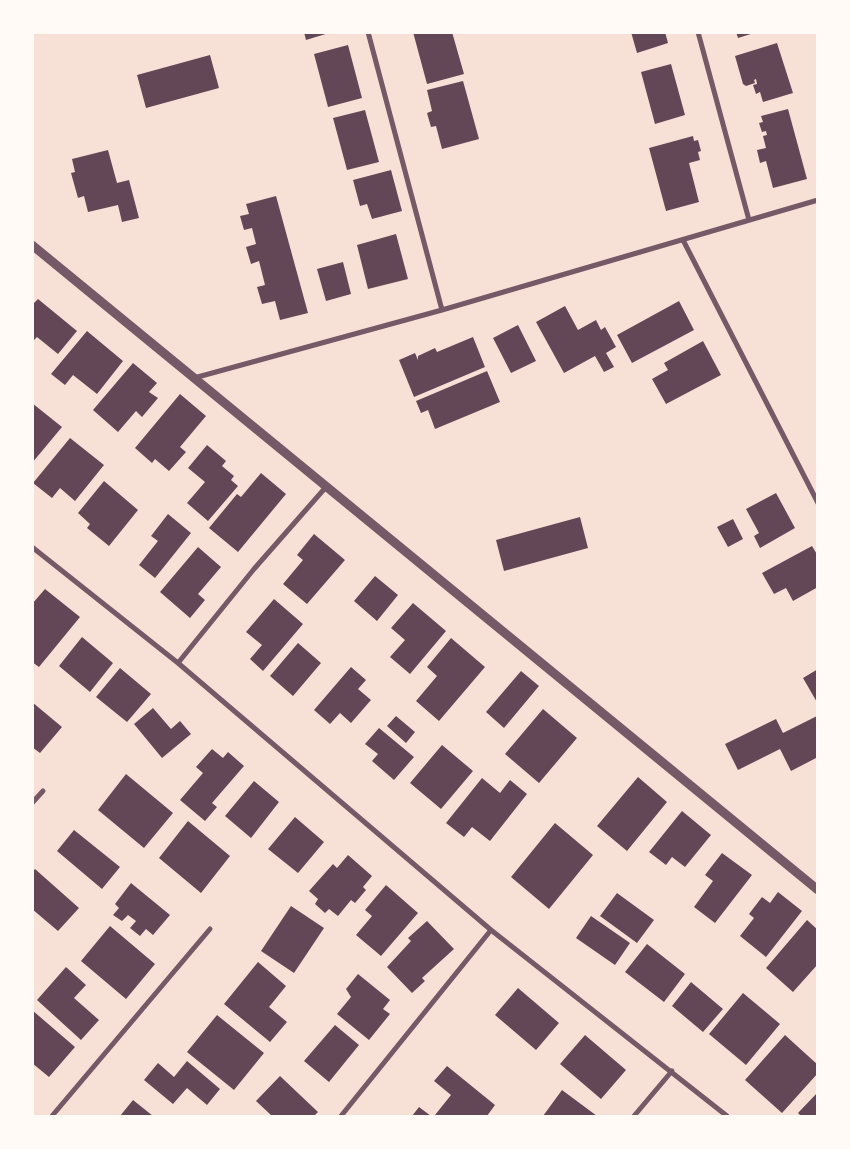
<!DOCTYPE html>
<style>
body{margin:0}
#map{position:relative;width:850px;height:1149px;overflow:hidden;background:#f7e1d7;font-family:"Source Sans 3",sans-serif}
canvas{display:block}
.frame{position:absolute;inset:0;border:34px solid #fffaf5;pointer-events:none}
</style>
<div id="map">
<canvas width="850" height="1149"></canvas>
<div class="frame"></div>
</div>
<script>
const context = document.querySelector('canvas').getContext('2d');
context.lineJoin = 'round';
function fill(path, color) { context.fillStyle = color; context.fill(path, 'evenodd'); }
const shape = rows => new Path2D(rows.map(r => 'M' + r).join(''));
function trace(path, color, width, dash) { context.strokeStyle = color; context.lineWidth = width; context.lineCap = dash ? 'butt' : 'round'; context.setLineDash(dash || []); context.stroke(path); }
const building = shape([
 [304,32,329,32,329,33,306,40],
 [413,32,452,32,464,74,427,84],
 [631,32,665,32,668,43,637,53],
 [736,32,754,32,754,33,738,38],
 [777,43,793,93,763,102,760,92,756,94,753,85,757,84,756,79,754,80,755,83,746,86,743,84,735,56],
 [348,45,362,98,328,107,314,54],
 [210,55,219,88,146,108,137,75],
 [671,64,685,115,655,124,641,72],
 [463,81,479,139,442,149,436,126,431,127,427,113,432,111,427,90],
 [788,109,807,179,773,188,766,161,760,163,757,150,766,148,763,136,767,135,766,131,762,132,759,123,763,122,761,116],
 [365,110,379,162,347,170,333,118],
 [693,136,694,141,698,140,701,151,698,152,700,160,689,163,699,202,666,211,649,148],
 [108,150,117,183,129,180,139,218,122,222,118,205,88,212,84,196,78,198,71,173,75,172,72,159],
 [391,170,402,211,372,219,367,204,360,206,353,180],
 [276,196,308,313,280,320,275,301,262,304,257,287,265,285,259,261,251,264,246,247,256,244,252,228,244,230,240,216,249,214,246,204],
 [396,234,408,279,368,289,357,245],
 [343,262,351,294,326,301,317,269],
 [38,299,77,331,58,354,37,337,32,342,32,305],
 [679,301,694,330,632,363,617,335],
 [565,306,578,330,596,320,601,330,605,327,616,347,606,353,614,367,604,372,595,356,564,373,536,322],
 [518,325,536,361,511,373,493,338],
 [87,331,123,361,97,394,73,375,65,385,51,374],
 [473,337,485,367,414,397,399,360,415,353,418,360,418,356,435,348,437,352],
 [703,341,721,375,666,404,652,379,668,370,664,363],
 [133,363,157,383,149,392,158,398,142,417,136,411,118,432,93,410],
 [487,371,500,402,435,429,428,410,421,413,416,401],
 [180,394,206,416,180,447,186,452,169,471,155,459,152,463,135,448],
 [32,403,62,427,32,463],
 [70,438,104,465,75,501,60,488,52,498,33,483],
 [207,445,226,461,222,466,234,476,231,480,238,486,208,521,187,503,205,482,188,468],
 [261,473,286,494,238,552,209,528,237,494,241,497],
 [104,481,138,510,109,546,87,528,90,524,78,513],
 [776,493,795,528,760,548,754,536,759,533,746,509],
 [168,514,191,533,155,578,139,565,158,541,151,536],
 [580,517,588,548,504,571,496,540],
 [733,519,743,539,728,547,717,527],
 [314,534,345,560,307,604,283,584,303,560,297,555],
 [812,546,818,556,818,587,793,601,786,588,774,594,762,573],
 [198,547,221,567,198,594,205,600,190,618,160,592],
 [375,576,398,595,377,621,354,601],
 [45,589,80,617,39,667,32,662,32,604],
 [274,599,303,624,263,671,250,659,262,645,246,632],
 [413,603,446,631,410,674,390,657,405,640,391,628],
 [82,637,113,663,90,692,59,666],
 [451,638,485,667,439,721,416,701,437,676,427,667],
 [298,643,321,663,293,696,270,676],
 [351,667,366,680,358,689,371,700,351,723,340,713,330,724,314,710],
 [120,668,151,694,127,722,96,697],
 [818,669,818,704,803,678],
 [521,671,539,686,504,728,486,712],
 [32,702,62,727,40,753,32,747],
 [153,708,171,729,180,721,191,734,162,758,134,724],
 [543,709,577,738,539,783,505,754],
 [396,716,415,732,406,743,387,726],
 [817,716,818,757,791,771,780,749,738,770,725,744,776,719,783,733],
 [379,728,414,757,394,780,372,761,378,754,365,744],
 [442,745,473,771,441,809,410,783],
 [212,749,223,758,228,752,244,766,212,803,217,807,205,821,180,800,203,773,196,767],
 [126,774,173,813,144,848,98,810],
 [638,777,667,802,627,851,597,826],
 [482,778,500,793,510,780,527,794,490,841,472,827,464,837,446,823],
 [254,781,279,802,251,838,225,816],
 [682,811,711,835,685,867,672,857,666,865,649,852],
 [295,817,324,842,298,873,268,849],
 [188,821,230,856,201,893,159,858],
 [555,823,593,855,549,909,511,877],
 [74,830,120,867,102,889,57,851],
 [722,853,752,875,715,923,694,907,713,881,705,875],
 [348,855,372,876,363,887,366,890,355,903,351,900,338,916,329,909,325,913,315,904,318,899,309,891,333,864,337,868],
 [35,869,79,908,58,931,32,909,32,872],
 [131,883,170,915,153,935,146,929,140,936,130,928,136,921,128,915,122,921,113,915,119,908,115,904],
 [386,885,418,913,381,956,356,935,372,916,365,910],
 [778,892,802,911,766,957,740,936,754,918,749,914,762,897,770,903],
 [617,893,654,920,637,943,600,916],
 [291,906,324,928,294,973,261,951],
 [591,916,630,943,615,965,576,938],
 [807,920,818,930,818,964,793,992,766,968],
 [427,921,454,949,422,978,425,981,412,993,387,967,411,941,408,938],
 [110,926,155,964,126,999,81,961],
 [647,944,685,974,664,1002,625,972],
 [258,962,286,986,269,1007,287,1022,270,1042,224,1004],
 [66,967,86,985,74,998,99,1020,81,1040,37,1000],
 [358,974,390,1000,383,1009,390,1014,369,1040,337,1014,351,997,346,989],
 [691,982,723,1009,703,1032,672,1006],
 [518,988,559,1023,536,1050,495,1015],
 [743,993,780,1024,746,1065,709,1034],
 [32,1010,75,1047,49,1077,32,1063],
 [217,1015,264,1053,234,1090,187,1052],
 [335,1025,359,1045,329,1082,304,1061],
 [585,1035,626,1070,601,1099,560,1064],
 [785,1035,818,1065,818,1073,782,1113,745,1080],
 [187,1061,220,1089,207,1105,187,1088,173,1104,144,1080,158,1063,174,1077],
 [447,1066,495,1105,487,1116,435,1115,451,1095,434,1081],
 [280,1076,318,1112,314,1116,272,1116,256,1101],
 [562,1090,597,1116,543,1116],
 [818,1092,818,1116,801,1116,798,1113],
 [133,1100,153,1116,120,1116],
 [419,1107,431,1116,412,1116]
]);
const minor = shape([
 [368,32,442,310],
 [698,32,749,220],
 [683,240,818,503],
 [194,378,442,310,818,200],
 [32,547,178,663,491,930,727,1116],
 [178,663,254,569,326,487],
 [32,803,43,791],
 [52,1116,210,929],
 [341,1116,491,930],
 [634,1116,672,1071]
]);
const tertiary = shape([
 [32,245,818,890]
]);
fill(building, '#644757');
trace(minor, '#755966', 5);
trace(tertiary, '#755966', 9);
</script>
